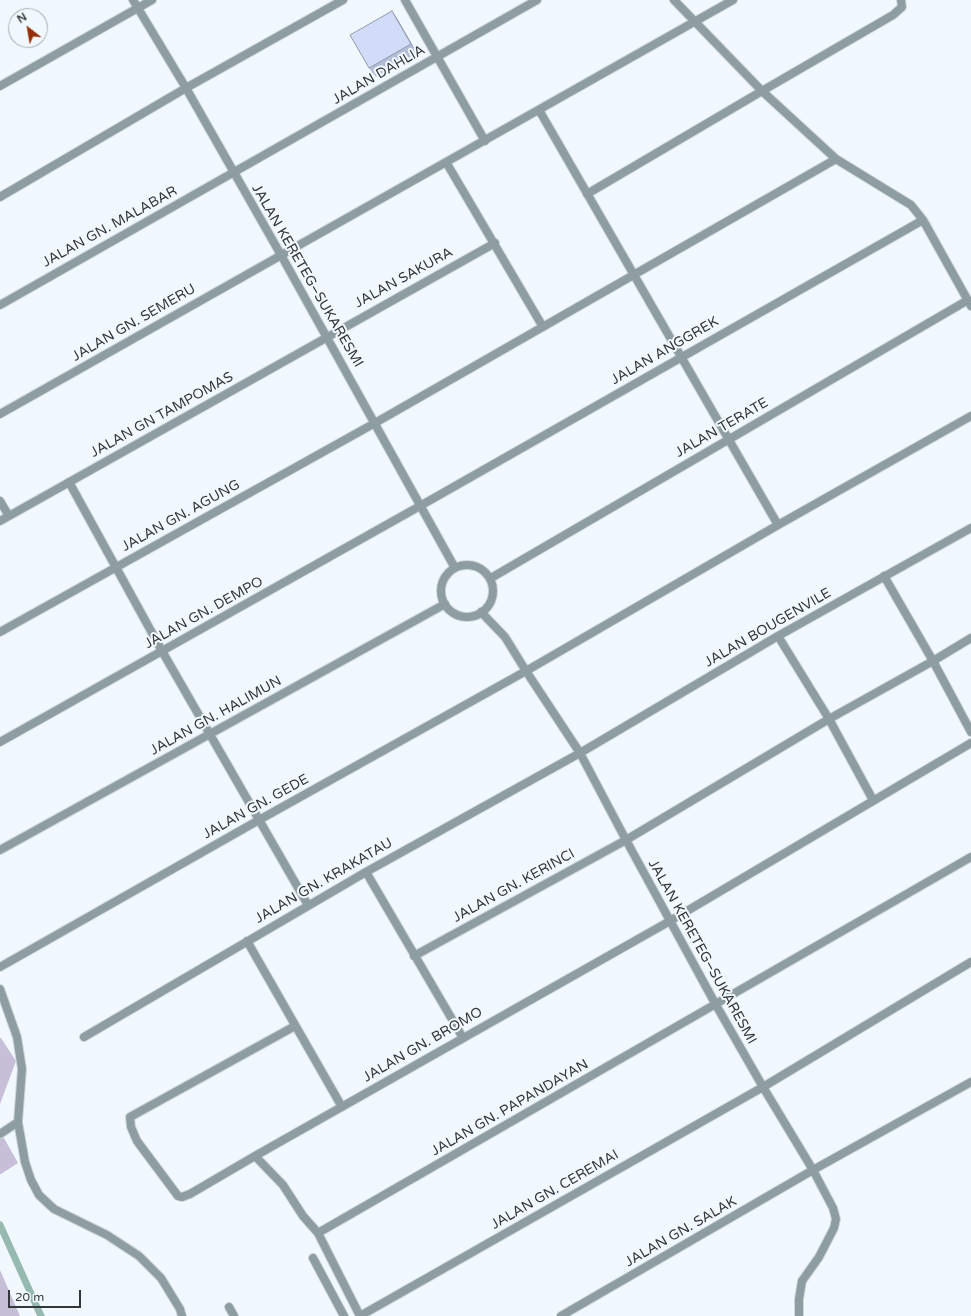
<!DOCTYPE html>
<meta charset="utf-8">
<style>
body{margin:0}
#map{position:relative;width:971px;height:1316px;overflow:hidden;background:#f1f9fe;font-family:"Varela Round",sans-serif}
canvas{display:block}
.north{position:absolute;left:8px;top:8px;width:40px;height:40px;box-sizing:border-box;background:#f1f9fe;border:1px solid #a6acb0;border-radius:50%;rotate:329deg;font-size:11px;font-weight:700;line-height:16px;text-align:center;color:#35383a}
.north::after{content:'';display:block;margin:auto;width:14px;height:18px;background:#952f08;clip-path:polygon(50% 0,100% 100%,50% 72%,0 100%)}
.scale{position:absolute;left:8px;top:1290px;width:73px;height:18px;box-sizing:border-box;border:2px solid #35383a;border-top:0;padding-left:5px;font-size:12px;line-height:14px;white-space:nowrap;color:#35383a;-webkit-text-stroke:3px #f1f9fe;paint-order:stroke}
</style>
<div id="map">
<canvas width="971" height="1316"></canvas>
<div class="north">N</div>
<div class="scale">20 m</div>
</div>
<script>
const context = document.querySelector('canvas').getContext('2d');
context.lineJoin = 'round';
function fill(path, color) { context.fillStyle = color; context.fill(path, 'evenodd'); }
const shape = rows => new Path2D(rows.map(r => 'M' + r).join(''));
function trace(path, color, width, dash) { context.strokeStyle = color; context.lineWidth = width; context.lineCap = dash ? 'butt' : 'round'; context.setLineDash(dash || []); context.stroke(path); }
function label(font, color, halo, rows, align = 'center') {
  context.font = font + ' "Varela Round",sans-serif'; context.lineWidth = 4; context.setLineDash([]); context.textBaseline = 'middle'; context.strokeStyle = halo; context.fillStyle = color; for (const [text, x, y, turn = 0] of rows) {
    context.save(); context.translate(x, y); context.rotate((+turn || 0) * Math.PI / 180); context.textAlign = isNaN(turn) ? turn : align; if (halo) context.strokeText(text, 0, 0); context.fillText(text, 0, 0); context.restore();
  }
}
const green = shape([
 [0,1038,1,1038,16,1061,0,1104],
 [0,1131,18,1163,1,1174,0,1174],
 [0,1270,20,1316,0,1316]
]);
const stream = shape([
 [0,1225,41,1316]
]);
const minor = shape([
 [405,0,485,141],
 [674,0,762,91,836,159,911,205,923,220,971,306],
 [0,86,152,0],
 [539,110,778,525],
 [446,162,543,327],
 [587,194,762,91,893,15,902,7,901,0],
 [0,197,186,88,343,0],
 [0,305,537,0],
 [0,414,733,0],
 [69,482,162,651,308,905],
 [0,501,9,516],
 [0,521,495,243],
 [884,576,933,661,971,732],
 [491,578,968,300],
 [0,632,375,423,836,159],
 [778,636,829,719,873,800],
 [0,742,420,506,923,220],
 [0,850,445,604],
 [366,872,463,1038],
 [247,941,342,1107],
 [414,956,626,840,829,719,933,661,971,638],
 [0,967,259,820,526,671,778,525,971,416],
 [0,989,17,1037,22,1069,18,1122,25,1162,31,1180,39,1195,54,1209,107,1235,139,1256,161,1278,180,1309,182,1316],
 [295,1026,130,1117,131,1127,137,1141,178,1196,182,1197,190,1194,255,1156,670,921,971,743],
 [84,1037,366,872,580,753,778,636,971,528],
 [0,1134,18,1122],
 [255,1156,283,1185,303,1216,318,1233,360,1316,763,1087,971,962],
 [318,1233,971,857],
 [313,1258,344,1316],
 [229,1307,234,1316],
 [561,1316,813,1170,971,1082]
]);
const tertiary = shape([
 [133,0,186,88,281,255,455,568],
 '441 591a26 26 0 1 1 52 0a26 26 0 1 1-52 0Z',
 [481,612,505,637,526,671,580,753,626,840,716,1005,763,1087,813,1170,833,1208,836,1219,834,1228,819,1257,802,1281,799,1299,799,1316]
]);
const wall = shape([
 [392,11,398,20,417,53,376,77,369,68]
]);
const shadedWall = shape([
 [392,11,398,20,417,53,411,44]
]);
const building = shape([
 [392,11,411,44,369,68,350,35,392,11]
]);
const streetNames = [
 ["JALAN DAHLIA",379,75,-30],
 ["JALAN GN. MALABAR",110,227,-29],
 ["JALAN KERETEG–SUKARESMI",307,276,60],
 ["JALAN SAKURA",404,278,-29],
 ["JALAN GN. SEMERU",134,323,-30],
 ["JALAN ANGGREK",665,351,-30],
 ["JALAN GN TAMPOMAS",162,415,-29],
 ["JALAN TERATE",722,428,-30],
 ["JALAN GN. AGUNG",181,516,-29],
 ["JALAN GN. DEMPO",204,613,-29],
 ["JALAN BOUGENVILE",768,628,-30],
 ["JALAN GN. HALIMUN",216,716,-29],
 ["JALAN GN. GEDE",256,807,-29],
 ["JALAN GN. KRAKATAU",324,881,-30],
 ["JALAN GN. KERINCI",514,886,-29],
 ["JALAN KERETEG–SUKARESMI",702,952,61],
 ["JALAN GN. BROMO",423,1045,-30],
 ["JALAN GN. PAPANDAYAN",510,1108,-30],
 ["JALAN GN. CEREMAI",555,1190,-30],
 ["JALAN GN. SALAK",681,1232,-30]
];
fill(green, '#c7bed7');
trace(stream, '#96baaf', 7);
trace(minor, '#cfd6db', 10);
trace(tertiary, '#cfd6db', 10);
trace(minor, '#8e9ea0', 8);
trace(tertiary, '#8e9ea0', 8);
fill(wall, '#b4bdd6');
fill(shadedWall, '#929aae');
fill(building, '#d1dcf9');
trace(building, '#929aae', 1);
label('14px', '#35383a', '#f1f9fe', streetNames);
</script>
